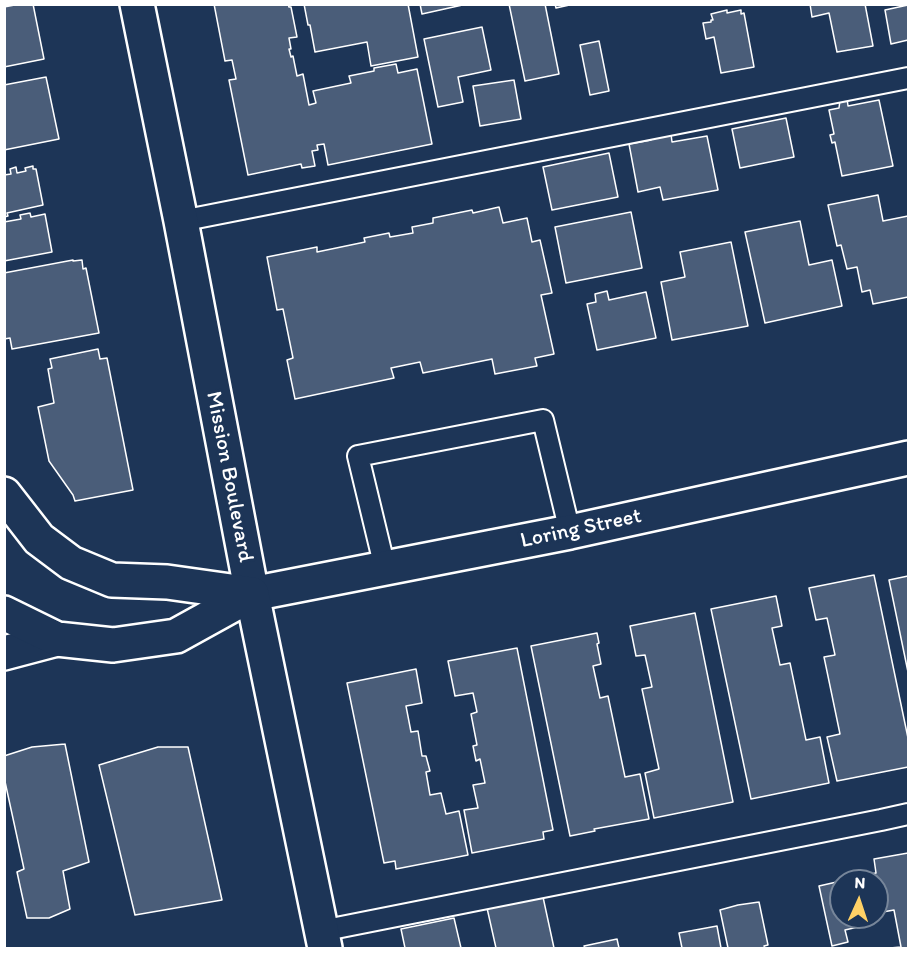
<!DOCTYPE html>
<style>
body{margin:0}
#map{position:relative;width:913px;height:953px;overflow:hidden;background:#1d3557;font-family:Itim,sans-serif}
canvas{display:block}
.frame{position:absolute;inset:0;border:6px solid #fff;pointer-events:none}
.north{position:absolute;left:829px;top:869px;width:60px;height:60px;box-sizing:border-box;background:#1d3557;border:2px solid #77869a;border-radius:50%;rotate:3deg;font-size:16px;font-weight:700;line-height:24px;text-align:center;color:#fff}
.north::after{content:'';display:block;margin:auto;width:21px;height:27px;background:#ffd166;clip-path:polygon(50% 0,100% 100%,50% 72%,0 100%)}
</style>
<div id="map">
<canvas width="913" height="953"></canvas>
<div class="frame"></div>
<div class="north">N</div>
</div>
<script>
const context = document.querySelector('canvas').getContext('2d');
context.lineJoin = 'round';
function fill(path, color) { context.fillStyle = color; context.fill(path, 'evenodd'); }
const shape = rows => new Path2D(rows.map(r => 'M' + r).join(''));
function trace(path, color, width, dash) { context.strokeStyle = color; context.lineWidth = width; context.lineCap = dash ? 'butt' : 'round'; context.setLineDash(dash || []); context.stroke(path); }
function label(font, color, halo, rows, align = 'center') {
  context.font = font + ' Itim,sans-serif'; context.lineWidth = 6; context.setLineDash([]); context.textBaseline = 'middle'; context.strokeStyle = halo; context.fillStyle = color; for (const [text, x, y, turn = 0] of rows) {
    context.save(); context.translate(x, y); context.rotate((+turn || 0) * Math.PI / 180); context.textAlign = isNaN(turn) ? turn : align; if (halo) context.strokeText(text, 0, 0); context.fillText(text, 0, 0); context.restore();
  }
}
const building = shape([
 [20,4,33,4,44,59,4,67,4,7,20,4],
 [214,4,288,4,289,7,291,7,297,37,289,38,291,49,289,49,291,57,293,56,297,76,303,74,309,105,316,103,313,91,351,83,349,76,374,71,374,68,396,64,398,73,417,69,432,144,328,165,324,144,317,145,318,150,312,151,315,166,302,168,301,164,248,175,229,80,236,79,232,60,225,61,214,4],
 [304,4,408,4,418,57,371,66,367,42,315,52,310,25,308,25,304,4],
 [420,4,467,4,422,14,420,4],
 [509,4,545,4,559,74,525,81,509,4],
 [555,4,574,4,556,8,555,4],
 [810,4,865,4,873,46,837,52,829,13,812,17,810,4],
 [908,5,908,40,891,44,885,10,908,5],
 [727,10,727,13,741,10,741,14,744,13,754,67,721,73,714,37,706,39,703,23,711,22,711,20,713,20,711,14,727,10],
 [482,27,491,70,458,77,463,102,438,107,424,39,482,27],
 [599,41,609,91,590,95,580,45,599,41],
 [46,77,59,139,4,150,4,85,46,77],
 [514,80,521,119,480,126,473,86,514,80],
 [847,98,848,106,879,100,893,166,842,176,835,142,832,143,830,135,834,134,829,110,839,108,840,100,847,98],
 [786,118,794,157,740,168,732,129,786,118],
 [671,134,672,142,707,136,718,190,663,200,660,187,638,192,629,144,651,140,650,137,671,134],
 [609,153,618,197,552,210,543,167,609,153],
 [33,166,33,169,36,169,43,205,7,213,8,216,4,217,4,175,11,174,10,169,16,167,17,173,26,171,25,168,33,166],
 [878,195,883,221,908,216,908,297,873,304,870,290,862,292,857,267,847,269,841,245,837,246,828,205,878,195],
 [499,207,503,223,527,218,532,242,540,240,552,293,541,295,554,354,535,358,537,366,495,374,492,359,423,373,420,362,391,368,394,378,295,399,287,360,293,358,283,309,277,310,267,257,317,247,317,252,365,242,364,238,389,233,390,237,413,233,412,227,433,223,433,218,472,210,473,213,499,207],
 [631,212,642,268,566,283,555,227,631,212],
 [30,213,31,217,45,214,52,252,4,261,4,222,21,219,20,215,30,213],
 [800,221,809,265,832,260,842,306,765,323,745,232,800,221],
 [731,242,748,326,672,340,661,282,685,277,680,252,731,242],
 [73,260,73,261,82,260,83,269,86,268,99,333,12,349,10,338,4,339,4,273,73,260],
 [607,291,609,300,646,292,656,338,597,350,587,304,596,302,595,294,607,291],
 [98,349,100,359,107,358,133,490,75,501,73,495,49,461,38,407,54,403,48,369,52,368,50,359,98,349],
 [874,575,908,738,908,767,837,781,827,737,840,734,824,657,835,655,827,618,816,620,809,588,874,575],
 [908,576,908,672,889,580,908,576],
 [776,596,782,626,772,628,780,665,790,663,806,740,820,737,829,783,751,799,711,609,776,596],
 [695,613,733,802,654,818,645,773,659,769,642,689,652,687,645,655,636,656,630,626,695,613],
 [597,633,599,643,597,644,601,664,593,666,600,698,608,696,625,777,640,774,649,819,594,829,595,831,570,836,531,646,597,633],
 [517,648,553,830,543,832,544,839,472,853,464,810,478,808,473,785,485,783,480,759,476,761,473,746,477,745,471,714,477,712,473,693,455,696,448,661,517,648],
 [416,669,422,703,406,706,411,732,418,731,422,756,426,756,430,771,426,772,430,795,441,793,446,814,459,811,468,855,396,869,395,861,384,863,347,683,416,669],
 [65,744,89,862,63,871,70,909,49,918,27,918,17,872,24,869,4,777,4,756,32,747,65,744],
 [158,747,188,747,222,900,135,915,99,765,158,747],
 [908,853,908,948,890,948,901,947,894,910,877,913,877,881,855,881,854,877,876,873,874,859,908,853],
 [841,881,841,917,859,917,862,926,845,930,848,942,832,946,819,886,841,881],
 [543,897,554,948,496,948,487,908,543,897],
 [759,902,768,945,764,946,765,948,728,948,720,910,738,905,759,902],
 [454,918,461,948,405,948,401,929,454,918],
 [717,926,721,948,682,948,679,933,717,926],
 [617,939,619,948,585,948,584,946,617,939]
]);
const lane = shape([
 [181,221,908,78],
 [385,568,358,456,543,420,570,532],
 [321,931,881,820,908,814]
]);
const street = shape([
 [4,653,57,639]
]);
const secondary = shape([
 [137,4,181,221,252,594,570,532,908,458]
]);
const primary = shape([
 [4,494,39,539,71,563,112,580,167,582,252,594],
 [252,594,325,948],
 [4,613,57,639,113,645,176,636,252,594]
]);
const streetNames = [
 ["Mission Boulevard",229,477,79],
 ["Loring Street",581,529,-12]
];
fill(building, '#4a5d79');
trace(building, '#fff', 1.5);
trace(lane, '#fff', 24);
trace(street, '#fff', 38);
trace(secondary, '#fff', 38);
trace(primary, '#fff', 38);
trace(lane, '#1d3557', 20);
trace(street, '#1d3557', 33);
trace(secondary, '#1d3557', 33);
trace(primary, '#1d3557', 33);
label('22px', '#fff', '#1d3557', streetNames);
</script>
